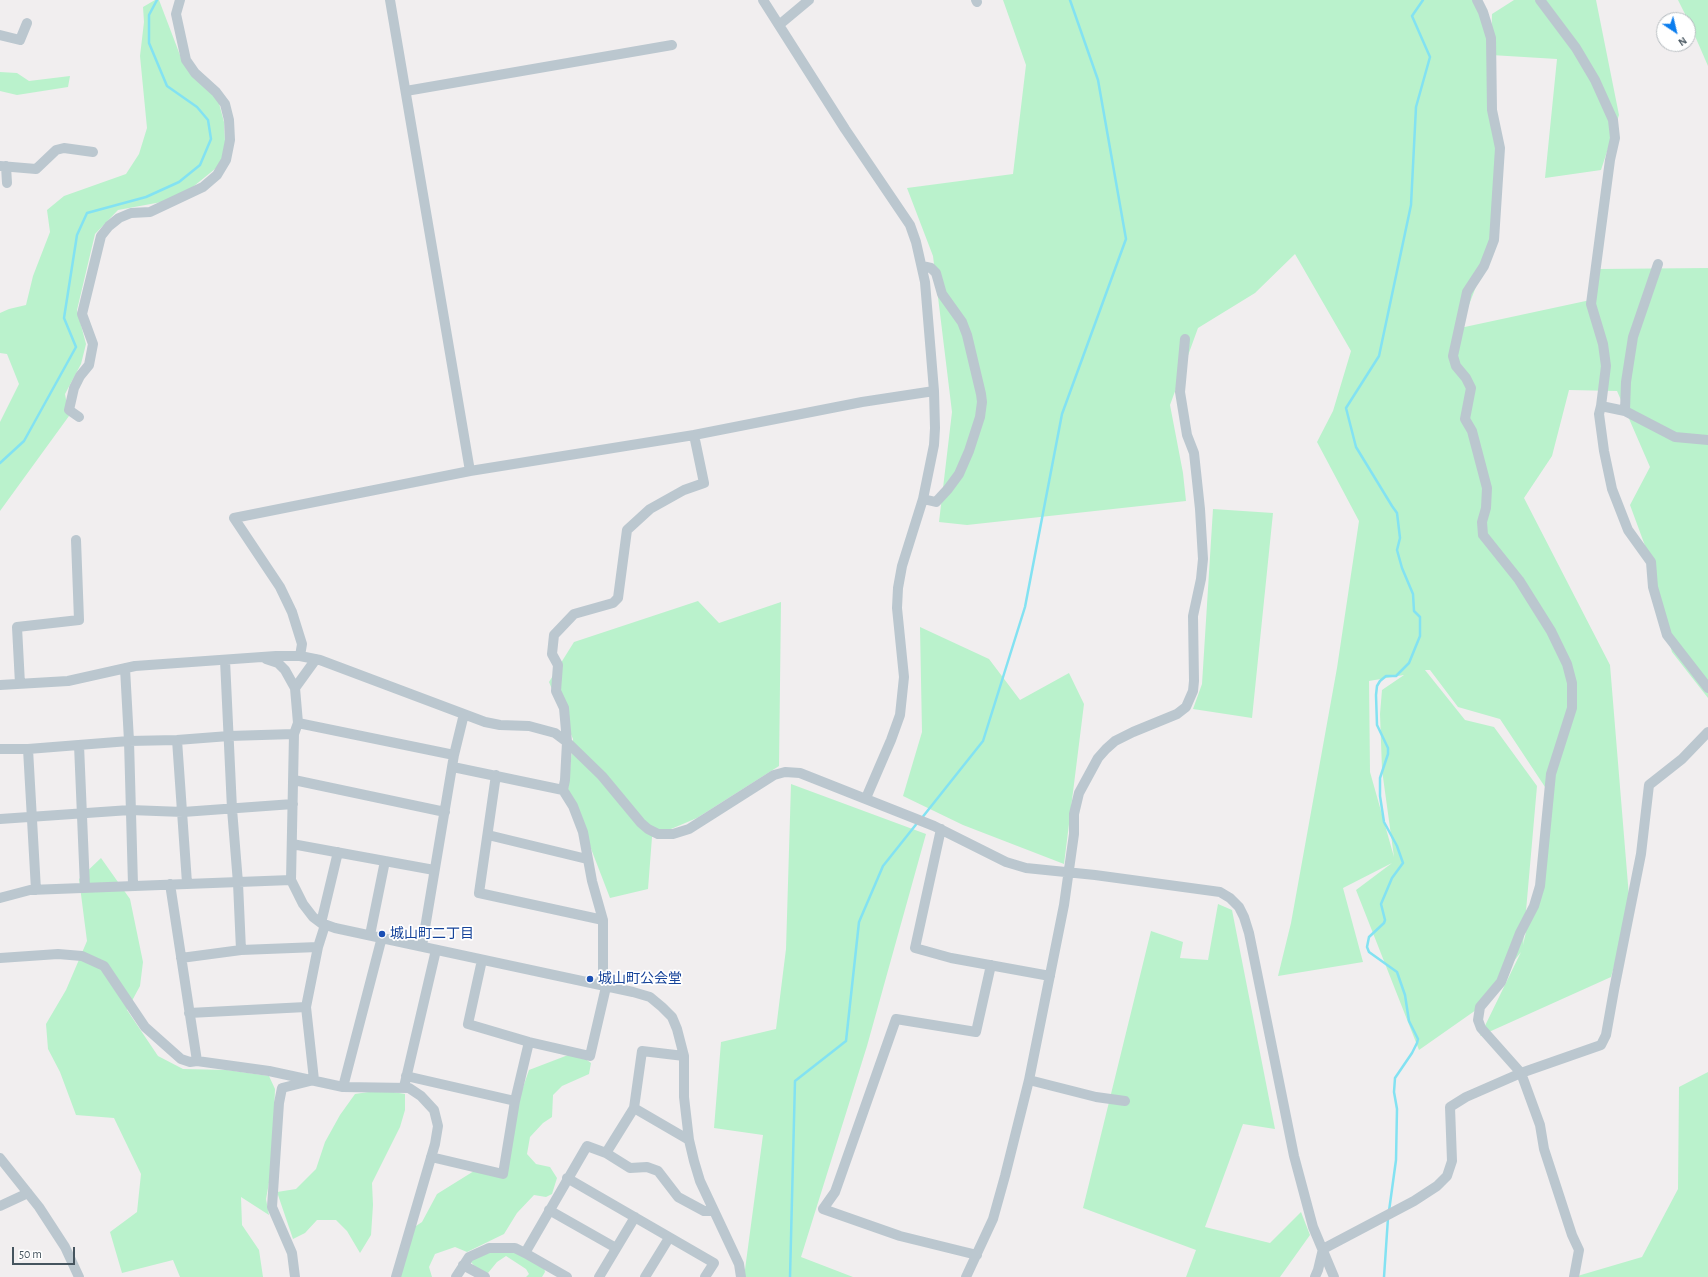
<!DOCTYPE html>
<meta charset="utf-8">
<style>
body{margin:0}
#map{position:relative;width:1708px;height:1277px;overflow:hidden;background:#f1eeef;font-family:"Alegreya Sans",sans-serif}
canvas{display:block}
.north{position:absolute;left:1656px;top:12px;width:40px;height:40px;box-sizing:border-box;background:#fff;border:1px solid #b5bbbf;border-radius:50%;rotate:145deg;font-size:11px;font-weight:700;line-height:16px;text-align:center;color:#45545e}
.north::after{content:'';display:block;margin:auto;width:14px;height:18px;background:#0b7dee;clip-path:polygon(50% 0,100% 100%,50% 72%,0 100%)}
.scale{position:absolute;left:12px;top:1247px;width:63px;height:18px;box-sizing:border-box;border:2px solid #45545e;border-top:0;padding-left:5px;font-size:12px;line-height:14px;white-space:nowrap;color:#45545e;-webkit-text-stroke:3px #fff;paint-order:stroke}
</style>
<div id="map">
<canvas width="1708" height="1277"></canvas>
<div class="north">N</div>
<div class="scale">50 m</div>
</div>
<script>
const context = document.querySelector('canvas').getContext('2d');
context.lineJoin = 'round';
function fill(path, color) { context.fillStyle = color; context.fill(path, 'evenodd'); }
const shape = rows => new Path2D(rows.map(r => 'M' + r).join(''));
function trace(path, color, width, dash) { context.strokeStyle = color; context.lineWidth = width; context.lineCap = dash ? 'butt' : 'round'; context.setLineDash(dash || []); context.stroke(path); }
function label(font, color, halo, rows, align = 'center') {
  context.font = font + ' "Alegreya Sans","Noto Sans JP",sans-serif'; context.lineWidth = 3.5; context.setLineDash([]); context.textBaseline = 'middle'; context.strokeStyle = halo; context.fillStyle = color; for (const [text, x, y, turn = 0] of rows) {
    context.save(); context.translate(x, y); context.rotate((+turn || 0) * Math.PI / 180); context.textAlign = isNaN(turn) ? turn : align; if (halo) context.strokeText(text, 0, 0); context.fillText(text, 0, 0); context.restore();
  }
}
const green = shape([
 [155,0,159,0,183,63,216,92,224,122,226,160,178,199,118,210,95,234,77,310,86,344,81,364,65,394,69,416,0,511,0,422,19,384,7,354,0,353,0,313,9,309,26,305,33,276,50,232,47,210,64,196,126,174,139,154,147,128,140,56,144,22,143,7],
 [1003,0,1480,0,1491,52,1492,14,1514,0,1596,0,1619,115,1601,170,1545,178,1557,59,1491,55,1499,151,1494,240,1460,328,1595,299,1599,269,1708,268,1708,698,1672,652,1653,587,1651,562,1630,505,1650,467,1617,391,1569,390,1552,456,1524,498,1610,665,1630,909,1611,977,1480,1036,1521,952,1476,1010,1419,1050,1356,890,1392,863,1343,888,1363,962,1278,976,1291,923,1337,668,1359,521,1317,442,1333,411,1351,351,1295,254,1255,293,1198,328,1170,405,1183,473,1186,501,967,525,939,522,952,412,933,256,907,188,1013,174,1026,65],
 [1425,670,1430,670,1458,707,1500,719,1549,793,1544,852,1523,945,1537,786,1494,727,1465,720],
 [1404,675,1382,690,1380,714,1382,770,1394,857,1370,772,1369,681],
 [1678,0,1708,0,1708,66,1688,20],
 [0,72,17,73,29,81,70,76,68,87,17,95,0,91],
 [1213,509,1273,513,1252,718,1193,709,1202,684],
 [698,601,719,623,781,602,779,766,697,818,652,837,648,889,610,898,568,789,573,739,549,682,574,642],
 [920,627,989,659,1020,700,1069,673,1084,704,1064,864,963,825,903,796,922,732],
 [791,784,926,834,867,1046,801,1257,853,1277,744,1277,763,1135,714,1128,721,1042,776,1029,786,949],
 [101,858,130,899,143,962,140,986,127,1010,158,1056,183,1069,227,1070,269,1076,275,1089,272,1166,266,1199,269,1215,241,1197,242,1225,259,1250,263,1277,180,1277,173,1260,122,1273,110,1232,137,1212,141,1174,114,1118,76,1115,60,1072,48,1049,46,1024,66,990,87,941,79,879],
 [1218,904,1232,910,1275,1129,1243,1124,1205,1227,1270,1243,1301,1212,1310,1235,1280,1277,1186,1277,1196,1250,1083,1208,1151,931,1183,942,1180,958,1208,960],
 [576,1052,591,1063,589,1074,562,1086,553,1095,552,1117,543,1123,530,1137,527,1154,536,1164,550,1167,557,1178,552,1194,546,1197,534,1195,517,1213,504,1234,467,1252,455,1247,435,1254,429,1267,432,1277,396,1277,410,1230,422,1222,437,1194,474,1171,504,1177,513,1116,529,1070],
 [1708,1072,1708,1277,1574,1277,1642,1257,1678,1189,1679,1087],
 [382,1090,405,1094,405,1110,400,1127,372,1183,373,1205,371,1235,360,1253,347,1231,336,1220,317,1220,305,1233,293,1239,277,1192,296,1189,316,1169,325,1142,340,1115,355,1094],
 [507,1247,544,1267,545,1272,542,1277,526,1277,529,1274,526,1269,506,1256,497,1262,488,1273,479,1271,470,1261,488,1250]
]);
const stream = shape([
 [0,463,24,441,76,347,64,318,77,235,87,213,146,197,179,182,200,165,211,139,208,120,197,107,167,86,149,43,149,15,157,0],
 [921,819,983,741,1025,607,1062,414,1126,239,1098,80,1070,0],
 [1389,1211,1396,1160,1397,1109,1394,1092,1395,1078,1412,1053,1417,1043,1418,1039,1409,1021,1405,995,1397,972,1369,952,1367,947,1369,937,1384,923,1385,920,1381,904,1392,878,1403,863,1397,846,1384,822,1380,796,1380,778,1388,754,1388,748,1377,725,1376,695,1377,686,1380,681,1386,676,1396,676,1409,663,1420,636,1420,617,1414,611,1413,594,1402,568,1397,550,1400,538,1397,513,1392,506,1356,447,1346,408,1379,356,1411,205,1416,107,1430,57,1412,16,1423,0],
 [790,1277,795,1081,846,1041,859,922,883,866,918,822],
 [1384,1277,1388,1218]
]);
const minor = shape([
 [390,0,470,471],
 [763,0,845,129,910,225,916,242,925,282,934,391,935,428,934,445,923,499,902,566,898,588,897,608,904,677,900,715,891,740,866,798],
 [976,0,977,2],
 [1477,0,1483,12,1491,38,1492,110,1500,148,1494,240,1484,266,1467,292,1453,356,1456,366,1466,378,1471,388,1465,419,1472,431,1487,488,1486,508,1482,522,1483,535,1519,580,1551,631,1567,664,1572,683,1572,708,1551,774,1540,886,1534,906,1520,933,1501,982,1480,1007,1478,1020,1481,1028,1521,1073,1540,1125,1544,1149,1572,1235,1579,1250,1574,1277],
 [1540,0,1576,48,1595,80,1613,120,1615,138,1610,160,1591,304,1603,344,1606,366,1601,406,1599,414,1604,451,1612,489,1628,530,1651,562,1653,587,1667,635,1708,688],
 [779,25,809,0],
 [0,35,20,40,27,23],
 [406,91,672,45],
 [0,166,36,169,56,150,64,148,93,152],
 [6,166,7,183],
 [1658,264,1633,337,1626,382,1625,411,1675,437,1708,440],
 [922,266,931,268,936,273,942,294,962,322,967,335,981,394,982,402,980,417,969,451,959,474,948,489,936,502,923,499],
 [1601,406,1625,411],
 [79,417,69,410,74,388,80,376,89,365,93,344,82,314,101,236,109,226,119,218,131,213,150,212,203,187,217,175,226,160,230,140,229,120,225,104,216,92,195,73,186,60,176,14,180,0],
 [300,656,302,644,292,612,280,587,234,518,470,471,694,435,862,402,934,391],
 [266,659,278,663,285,670,295,688,298,723,294,734,291,880,303,904,313,917,321,923,335,928,633,992,650,997,662,1007,672,1017,677,1029,684,1056,684,1097,689,1140,694,1161,700,1181,739,1264,741,1277],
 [225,660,232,809,238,883,241,950],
 [125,668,129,741,133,885],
 [20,684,17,627,79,620,76,540],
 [0,685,68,681,135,666,276,656,300,656,320,660,485,722,500,725,529,726,555,733,567,742,602,776,641,823,648,829,658,834,673,834,689,829,774,775,785,772,800,773,934,826,1006,862,1026,868,1095,875,1220,892,1230,898,1239,907,1244,917,1249,933,1294,1156,1313,1227,1334,1277],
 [295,688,316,659],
 [298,723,454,755],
 [177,740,187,883],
 [79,745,85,887],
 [0,749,28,749,129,741,177,740,229,736,294,734],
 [28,749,36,890],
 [453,767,563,790],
 [496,775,479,893,603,920],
 [294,780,445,812],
 [0,819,130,810,183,812,293,804],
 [941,829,915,948,951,958,1050,976],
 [488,835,587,859],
 [292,844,434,870],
 [170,884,197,1061,269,1071,343,1087,409,1088,421,1096,434,1110,438,1126,435,1144,396,1277],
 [0,898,30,890,291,880],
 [321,923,338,852],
 [370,935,385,861],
 [422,946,454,755,464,714],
 [0,958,58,954,82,956,104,966,145,1027,181,1059,190,1062,197,1061],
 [181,958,241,950,318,947],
 [482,960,468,1024,529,1042,590,1056,606,987],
 [600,985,603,972,603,920,592,881,583,832,573,806,563,790,565,780,567,742,564,708,556,691,558,665,552,654,554,635,574,614,613,603,618,598,627,530,650,509,684,490,704,483,694,435],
 [189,1013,306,1007],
 [406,1076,515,1101],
 [1029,1080,1096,1097,1125,1101],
 [343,1087,382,937],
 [404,1087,436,950],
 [634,1108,689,1140],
 [606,1153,634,1108,642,1051,684,1056],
 [431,1157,503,1174,515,1101,529,1042],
 [0,1158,39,1207,65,1247,79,1277],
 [567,1178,714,1263,705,1277],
 [0,1206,28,1193],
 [549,1210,616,1248],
 [525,1253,567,1277],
 [977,1255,900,1236,823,1209,835,1192,896,1019,976,1032,991,965],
 [463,1265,485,1277],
 [295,1277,292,1253,272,1207,279,1103,282,1088,314,1080,306,1007,318,947,325,925],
 [456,1277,469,1257,489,1248,515,1248,525,1253,587,1146,606,1153,630,1168,647,1167,658,1171,678,1197,704,1211,713,1211],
 [599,1277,635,1217],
 [645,1277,669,1238],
 [966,1277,993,1219,1005,1176,1029,1080,1064,905,1074,834,1074,814,1079,793,1098,758,1106,749,1115,741,1133,732,1177,714,1186,707,1193,691,1194,681,1193,616,1201,579,1203,559,1200,509,1194,453,1187,435,1180,392,1185,339],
 [1315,1277,1318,1270,1323,1249,1414,1201,1437,1186,1447,1176,1452,1161,1450,1107,1466,1097,1521,1073,1601,1045,1606,1035,1614,990,1641,854,1649,785,1682,759,1708,732]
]);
const markers = [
 [382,934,4,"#1a4fb4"],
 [590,979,4,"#1a4fb4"]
];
const transitNames = [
 ["城山町二丁目",390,934],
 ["城山町公会堂",598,979]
];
fill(green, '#baf2cc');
trace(stream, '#83e2f2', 2.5);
trace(minor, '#bbc7cf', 10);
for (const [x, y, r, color] of markers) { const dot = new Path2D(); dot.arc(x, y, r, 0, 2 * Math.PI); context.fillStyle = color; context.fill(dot); trace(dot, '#fff', 1.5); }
label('14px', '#164399', '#fff', transitNames, 'left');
</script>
